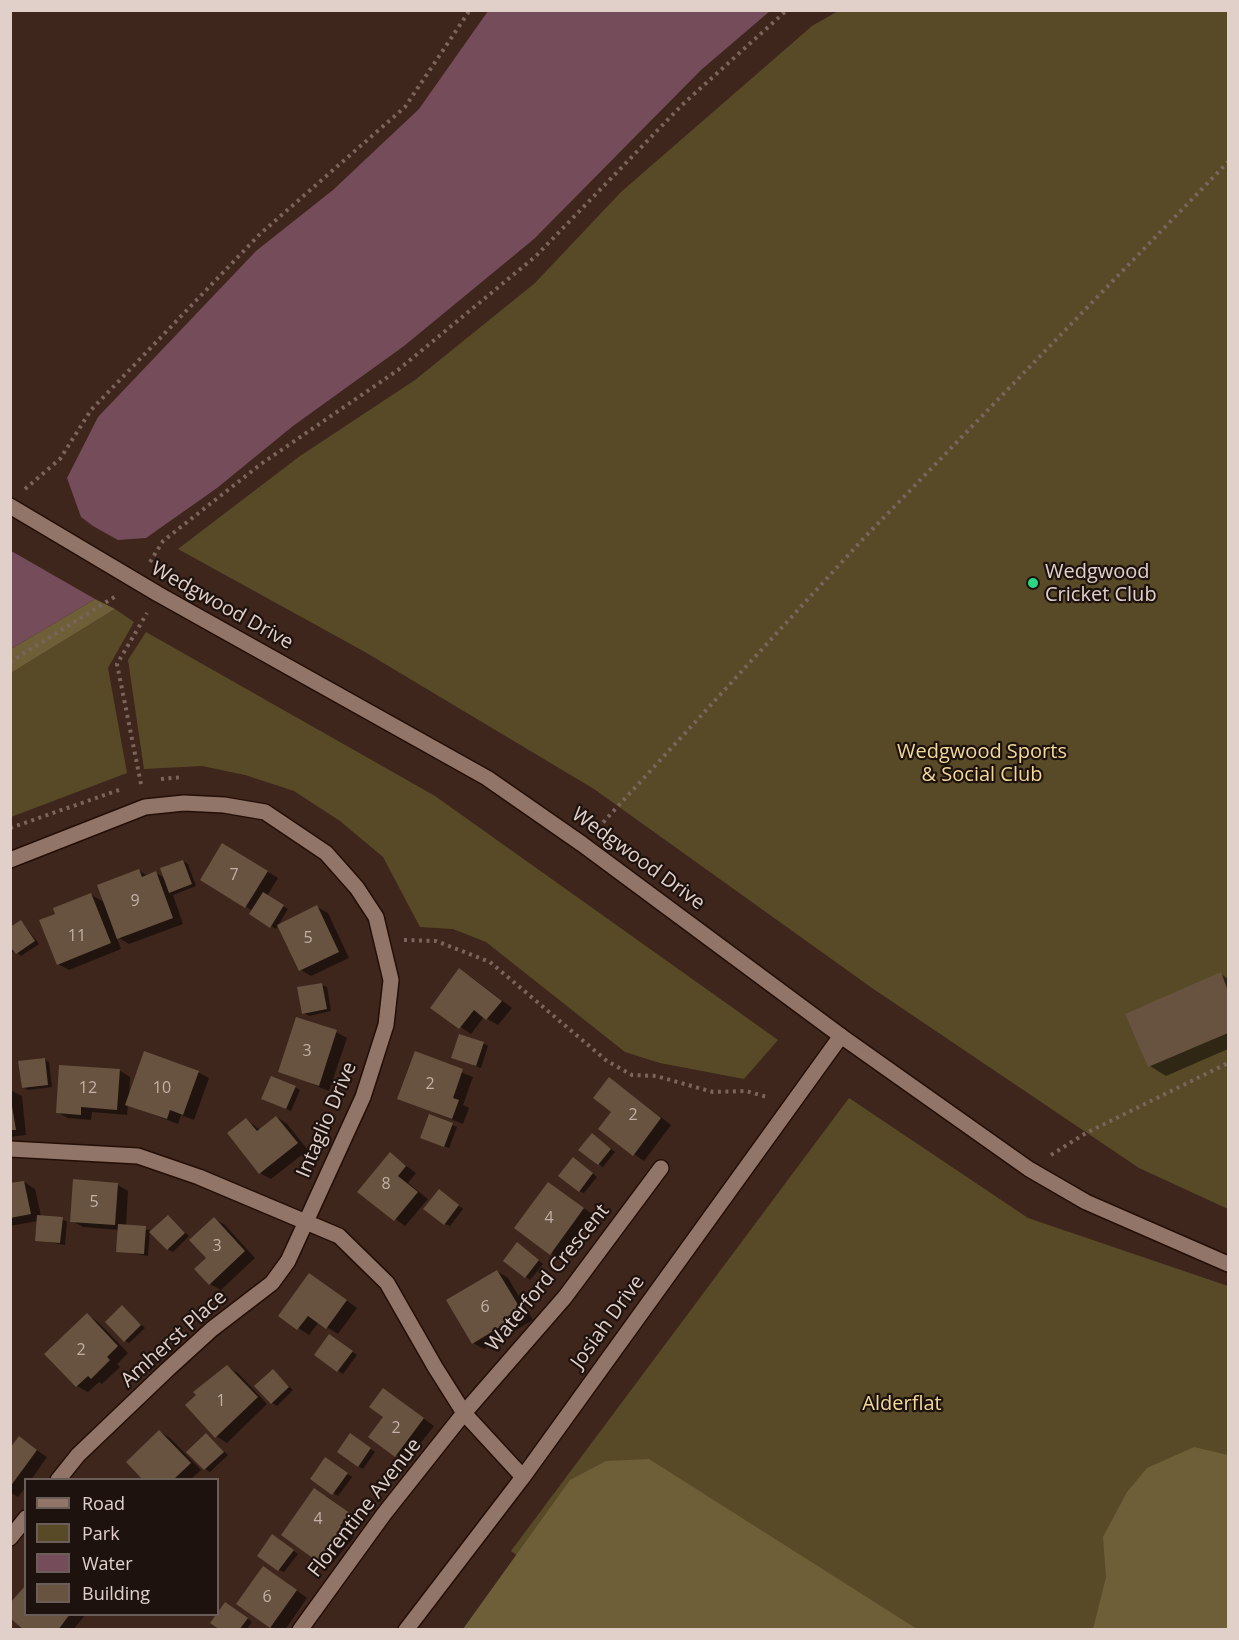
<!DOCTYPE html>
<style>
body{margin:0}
#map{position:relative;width:1239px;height:1640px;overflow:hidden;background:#3e261c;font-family:"Open Sans",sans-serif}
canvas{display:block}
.frame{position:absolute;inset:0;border:12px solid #e1d0ca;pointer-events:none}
.legend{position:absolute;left:24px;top:1478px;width:195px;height:138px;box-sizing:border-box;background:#1d120e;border:2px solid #6b5e59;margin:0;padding:8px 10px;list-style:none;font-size:18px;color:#e1d0ca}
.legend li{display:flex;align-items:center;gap:12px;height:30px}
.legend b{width:30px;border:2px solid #6b5e59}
</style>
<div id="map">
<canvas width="1239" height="1640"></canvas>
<div class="frame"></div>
<ul class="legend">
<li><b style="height:8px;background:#927569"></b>Road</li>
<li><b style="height:16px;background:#584a27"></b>Park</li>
<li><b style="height:16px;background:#754c5a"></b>Water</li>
<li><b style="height:16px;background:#67533f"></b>Building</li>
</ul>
</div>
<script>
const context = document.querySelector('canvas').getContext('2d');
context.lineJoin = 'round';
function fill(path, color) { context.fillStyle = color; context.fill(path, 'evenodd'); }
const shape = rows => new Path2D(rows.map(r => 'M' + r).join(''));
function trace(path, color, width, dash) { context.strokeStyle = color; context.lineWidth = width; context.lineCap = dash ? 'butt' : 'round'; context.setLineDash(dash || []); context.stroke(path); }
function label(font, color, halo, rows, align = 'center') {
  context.font = font + ' "Open Sans",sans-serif'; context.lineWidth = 4.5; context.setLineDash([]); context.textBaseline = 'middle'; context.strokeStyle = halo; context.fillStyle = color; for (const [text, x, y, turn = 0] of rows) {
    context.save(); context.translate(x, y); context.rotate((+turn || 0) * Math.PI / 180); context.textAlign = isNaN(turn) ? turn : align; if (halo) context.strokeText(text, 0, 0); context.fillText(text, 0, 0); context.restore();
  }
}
const green = shape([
 [838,11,1228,11,1228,1209,1139,1168,872,988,594,789,365,652,178,549,300,456,415,380,535,283,621,192,812,26],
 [115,609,134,622,108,668,127,773,11,817,11,673],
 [146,632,435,796,778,1040,744,1079,660,1063,625,1052,486,942,453,929,420,927,383,857,340,821,294,791,245,775,202,766,144,769,128,660],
 [849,1098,1028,1218,1228,1286,1228,1629,616,1629,511,1551]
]);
const forest = shape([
 [95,599,115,609,11,673,11,649],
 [1194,1447,1228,1455,1228,1629,1093,1629,1106,1577,1103,1537,1127,1492,1147,1468],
 [649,1459,917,1629,463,1629,570,1480,606,1461]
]);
const water = shape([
 [488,11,770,11,701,70,534,239,404,346,293,426,217,488,146,538,118,540,93,526,81,517,67,478,98,417,256,251,333,190,419,109],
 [13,552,95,599,11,649,10,553]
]);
const shadow = shape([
 [223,845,278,878,267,896,288,909,276,929,251,914,253,911,202,880],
 [183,861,188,864,196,886,173,895,183,924,129,944,116,936,121,949,69,970,58,964,57,914,91,895,106,903,139,871,148,876,156,873,165,878],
 [317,907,328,913,349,958,311,976,301,970],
 [21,921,39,944,21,956,15,951,10,953,10,928],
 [1221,974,1228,979,1228,1049,1166,1076,1150,1066,1127,1014],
 [470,976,512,1008,498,1025,484,1017,471,1034,432,1008],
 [322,985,327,987,331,1011,309,1016,304,1013],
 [336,1032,347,1038,329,1091,280,1071],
 [483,1043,488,1046,481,1068,458,1060],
 [415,1053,473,1077,463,1105,469,1108,463,1124,399,1098],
 [44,1059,49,1062,52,1087,28,1090,23,1087],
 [119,1070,130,1077,129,1097,198,1072,209,1078,194,1120,181,1115,178,1124,128,1105,127,1115,92,1112,91,1120,68,1118,57,1112],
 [620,1086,671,1125,644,1161,634,1154,613,1112],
 [295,1087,300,1090,291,1111,268,1101],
 [10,1090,22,1096,26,1135,10,1137],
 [277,1117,287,1124,308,1150,271,1179,260,1173,246,1119,260,1130],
 [452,1125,457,1127,449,1148,427,1140],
 [597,1138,615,1152,603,1167,598,1164],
 [390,1154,416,1173,408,1183,428,1199,405,1226,359,1192],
 [578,1161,597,1177,584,1193,579,1191],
 [24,1182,35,1189,41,1216,67,1221,65,1245,37,1240,38,1221,10,1226,10,1185],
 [548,1184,594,1215,561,1259,551,1253],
 [118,1185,128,1191,126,1226,150,1230,148,1256,118,1251,119,1230,83,1227,72,1221],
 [444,1194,463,1209,450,1226,445,1224],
 [168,1217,189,1236,173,1252,168,1249],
 [214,1219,225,1225,255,1258,221,1290,210,1284,196,1269,208,1258],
 [518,1244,543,1264,530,1280,526,1277],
 [497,1271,508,1278,533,1320,484,1349,473,1343],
 [320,1281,357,1308,338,1334,319,1322,309,1335,280,1316],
 [122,1307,145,1328,129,1343,125,1341],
 [87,1315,98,1322,128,1353,117,1364,120,1367,102,1384,99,1382,88,1392,77,1386,47,1354],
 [334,1339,357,1355,343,1374,316,1355],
 [227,1367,238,1373,267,1404,227,1443,216,1436],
 [273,1371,293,1390,277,1406,272,1403],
 [394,1397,434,1426,406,1462,370,1437,385,1417],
 [160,1432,170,1438,201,1470,190,1480,145,1480],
 [206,1435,228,1455,210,1472,205,1469],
 [19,1438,47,1457,31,1480,26,1480,26,1487,18,1497,10,1492,10,1450],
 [356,1438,375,1452,363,1469,358,1466],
 [330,1462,352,1477,338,1496,312,1478],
 [326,1496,360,1520,350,1534,354,1537,329,1567,319,1560],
 [278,1539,298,1554,284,1572,279,1570],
 [274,1574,307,1598,285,1630,275,1630,238,1603],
 [230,1606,252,1622,246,1630,222,1630],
 [26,1614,86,1614,73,1630,26,1630,10,1616]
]);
const building = shape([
 [222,843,268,871,245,908,200,880],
 [183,860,192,884,169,893,160,868],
 [139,869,142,877,156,871,173,918,117,939,97,885],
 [263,892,284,905,270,928,249,914],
 [91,893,111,943,57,965,39,920,55,914,53,908],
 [317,905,339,952,299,971,277,925],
 [21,920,35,941,16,954,10,947,10,927],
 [459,968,502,1001,486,1020,474,1010,459,1029,430,1008],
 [1221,972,1228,991,1228,1033,1148,1067,1125,1014],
 [322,983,327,1009,302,1014,297,987],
 [296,1017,337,1030,319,1086,278,1072],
 [459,1034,484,1042,476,1066,451,1058],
 [144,1051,199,1071,183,1115,170,1110,167,1119,125,1105],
 [415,1051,463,1069,453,1098,459,1100,452,1119,397,1099],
 [45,1058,48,1085,22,1088,18,1061],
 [59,1065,120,1069,117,1110,81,1107,81,1115,56,1113],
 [271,1076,296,1086,286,1109,261,1099],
 [609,1077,661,1118,633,1156,598,1129,611,1112,593,1098],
 [10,1094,16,1130,10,1130],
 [429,1114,453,1123,444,1147,420,1138],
 [276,1116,298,1143,259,1174,227,1133,246,1118,257,1131],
 [592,1133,611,1149,598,1165,578,1150],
 [390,1152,406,1166,398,1176,418,1192,394,1221,357,1192],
 [573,1157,593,1173,579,1192,558,1176],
 [73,1179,118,1183,115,1225,70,1222],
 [24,1181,31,1214,10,1218,10,1183],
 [548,1182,584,1208,550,1255,514,1228],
 [439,1189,459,1205,444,1225,423,1209],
 [37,1215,63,1217,60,1243,35,1241],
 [168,1215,185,1233,167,1250,149,1232],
 [214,1217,245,1251,209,1285,194,1269,206,1258,189,1240],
 [118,1224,146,1226,144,1254,116,1252],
 [517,1242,539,1260,525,1278,503,1261],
 [497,1270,523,1313,472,1344,446,1300],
 [309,1273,347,1300,326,1329,308,1316,297,1330,278,1316],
 [122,1305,141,1325,124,1342,105,1322],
 [87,1313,118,1346,107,1357,110,1360,91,1379,88,1376,76,1387,44,1354],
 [329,1334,353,1351,337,1372,314,1355],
 [227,1365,258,1397,215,1438,185,1405,196,1395,193,1392],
 [273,1369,289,1387,271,1404,254,1386],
 [383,1388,424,1418,395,1457,368,1437,383,1417,369,1407],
 [159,1430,191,1463,173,1480,143,1480,126,1462],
 [206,1433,224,1452,204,1470,186,1452],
 [350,1433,371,1448,358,1467,337,1452],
 [19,1436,37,1450,10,1487,10,1448],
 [325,1457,348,1473,332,1495,310,1479],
 [314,1488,350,1513,340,1526,345,1529,318,1562,281,1535],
 [272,1534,294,1550,278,1571,257,1556],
 [263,1566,297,1590,270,1628,236,1604],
 [26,1585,26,1614,70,1614,58,1630,24,1630,10,1618,10,1603],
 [225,1602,248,1618,239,1630,220,1630,210,1623]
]);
const path = shape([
 [25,489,60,459,91,410,260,234,405,107,470,10],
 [150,562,163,541,261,464,398,370,536,256,682,105,787,10],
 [10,662,116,596],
 [161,779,183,777],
 [141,784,117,664,147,613],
 [10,828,119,790],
 [598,828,863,539,1228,162],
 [404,940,436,941,490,962,607,1061,632,1075,656,1076,713,1092,746,1091,767,1097],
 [1051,1155,1086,1133,1228,1063]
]);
const service = shape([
 [464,1413,565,1297,661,1168]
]);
const minor = shape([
 [10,860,145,807,184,803,224,805,265,812,326,853,357,888,376,917,391,980,386,1025,363,1097,288,1261,272,1283,212,1329,167,1370,78,1455,58,1480],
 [10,1149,138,1156,199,1177,339,1236,387,1283,435,1367,464,1413,523,1477],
 [10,1538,26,1518],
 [300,1630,384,1514,464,1413],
 [406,1630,523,1477,841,1036]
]);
const tertiary = shape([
 [10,506,158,594,487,778,582,844,841,1036,1029,1169,1086,1202,1228,1264]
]);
const markers = [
 [1033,583,6,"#2ad884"]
];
const numberNames = [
 ["7",234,875],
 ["9",135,901],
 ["11",77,936],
 ["5",308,938],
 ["3",307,1051],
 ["2",430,1084],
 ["12",88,1088],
 ["10",162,1088],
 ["2",633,1115],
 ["8",386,1184],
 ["5",94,1202],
 ["4",549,1218],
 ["3",217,1246],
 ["6",485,1307],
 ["2",81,1350],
 ["1",221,1401],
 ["2",396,1428],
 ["4",318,1519],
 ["6",267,1597]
];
const poiNames = [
 ["Wedgwood",1045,572],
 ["Cricket Club",1045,595]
];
const streetNames = [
 ["Wedgwood Drive",222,606,29],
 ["Wedgwood Drive",638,859,36],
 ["Intaglio Drive",327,1120,-67],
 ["Waterford Crescent",548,1278,-51],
 ["Josiah Drive",608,1322,-54],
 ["Amherst Place",174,1339,-42],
 ["Florentine Avenue",365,1508,-52]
];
const parkNames = [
 ["Wedgwood Sports",982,752],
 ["& Social Club",982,775],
 ["Alderflat",902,1404]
];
fill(green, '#584a27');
fill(forest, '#6e5f39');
fill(water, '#754c5a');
fill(shadow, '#0007');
fill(building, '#67533f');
trace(service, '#240e05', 18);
trace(minor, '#240e05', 18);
trace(tertiary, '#240e05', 18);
trace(path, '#7a645c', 4, [3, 4.5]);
trace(service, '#927569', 15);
trace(minor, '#927569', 15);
trace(tertiary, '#927569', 15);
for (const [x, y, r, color] of markers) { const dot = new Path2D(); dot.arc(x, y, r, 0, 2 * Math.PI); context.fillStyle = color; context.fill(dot); trace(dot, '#1d120e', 2); }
label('16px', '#c2b1a7', null, numberNames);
label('20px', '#e1d0ca', '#1d120e', poiNames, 'left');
label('20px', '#e1d0ca', '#1d120e', streetNames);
label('20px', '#f3d998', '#1d120e', parkNames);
</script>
